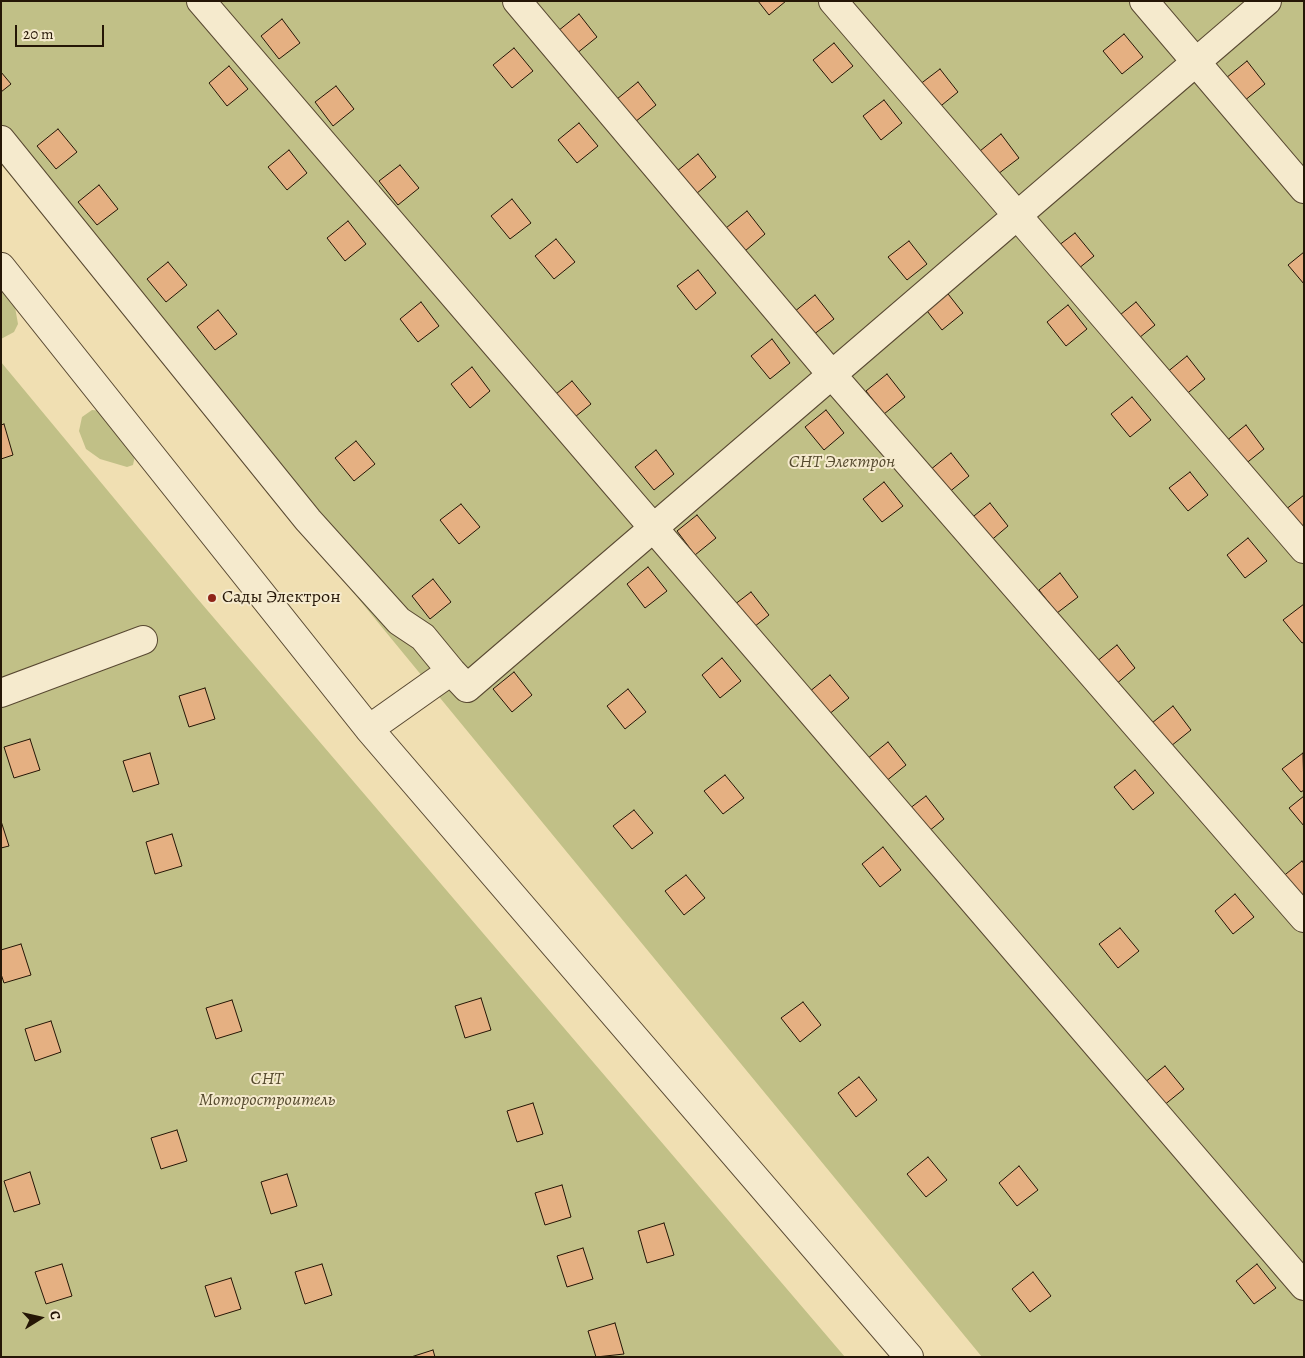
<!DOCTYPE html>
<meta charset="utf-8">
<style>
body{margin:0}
#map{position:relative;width:1305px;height:1358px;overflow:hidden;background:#f0dfb2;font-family:Alegreya,serif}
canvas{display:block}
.frame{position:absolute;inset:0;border:2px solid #251606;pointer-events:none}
.north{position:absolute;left:15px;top:1293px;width:50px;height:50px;-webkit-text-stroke:4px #f5eacd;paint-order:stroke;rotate:80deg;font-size:14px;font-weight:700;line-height:20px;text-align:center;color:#251606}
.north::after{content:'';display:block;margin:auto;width:18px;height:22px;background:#251606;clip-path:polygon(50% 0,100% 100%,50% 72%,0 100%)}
.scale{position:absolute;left:15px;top:25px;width:89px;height:22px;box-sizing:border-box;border:2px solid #251606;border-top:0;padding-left:6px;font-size:15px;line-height:18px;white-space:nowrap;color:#251606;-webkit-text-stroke:4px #f5eacd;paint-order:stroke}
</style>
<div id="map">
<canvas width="1305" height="1358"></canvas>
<div class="frame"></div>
<div class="north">С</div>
<div class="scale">20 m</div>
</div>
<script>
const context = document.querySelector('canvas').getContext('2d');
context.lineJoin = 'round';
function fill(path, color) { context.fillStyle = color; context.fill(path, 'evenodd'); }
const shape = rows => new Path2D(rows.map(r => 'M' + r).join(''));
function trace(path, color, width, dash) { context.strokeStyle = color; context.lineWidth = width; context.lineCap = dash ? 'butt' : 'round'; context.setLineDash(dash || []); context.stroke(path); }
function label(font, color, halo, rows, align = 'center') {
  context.font = font + ' Alegreya,serif'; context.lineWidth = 4; context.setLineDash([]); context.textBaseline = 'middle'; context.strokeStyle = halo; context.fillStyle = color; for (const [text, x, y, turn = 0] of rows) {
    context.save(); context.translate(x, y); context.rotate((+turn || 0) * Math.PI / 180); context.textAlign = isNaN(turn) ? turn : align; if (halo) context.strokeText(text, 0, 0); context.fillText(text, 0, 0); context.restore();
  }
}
const green = shape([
 [1,1,1304,1,1304,1357,982,1357,1,164],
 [1,290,15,307,18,324,14,332,1,339],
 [1,362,196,597,845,1357,1,1357],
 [92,410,103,411,136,451,133,465,127,467,100,459,86,449,79,431,82,417]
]);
const building = shape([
 [758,1,786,1,769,15,758,1],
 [579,14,597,37,576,54,558,31,579,14],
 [282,19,300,43,279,59,261,36,282,19],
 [1124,34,1143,57,1122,74,1103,51,1124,34],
 [834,43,853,66,832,83,813,60,834,43],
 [514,48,533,71,512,88,493,65,514,48],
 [1247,61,1265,84,1244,101,1226,78,1247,61],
 [229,66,248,89,227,106,209,83,229,66],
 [940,69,958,92,937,109,919,85,940,69],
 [1,72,11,84,1,92,1,72],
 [638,82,656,105,635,122,617,99,638,82],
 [336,86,354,109,333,126,315,102,336,86],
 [884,100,902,123,881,140,863,116,884,100],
 [579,123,598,146,577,163,558,140,579,123],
 [58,129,77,152,56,169,37,146,58,129],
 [1001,134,1019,158,998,174,980,151,1001,134],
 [289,150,307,173,287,190,268,167,289,150],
 [698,154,716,177,696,194,677,171,698,154],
 [400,165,419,188,398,205,379,181,400,165],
 [99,185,118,209,97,225,78,202,99,185],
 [512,199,531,223,510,239,491,216,512,199],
 [747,211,765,234,745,251,726,228,747,211],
 [348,221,366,244,345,261,327,238,348,221],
 [1075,233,1094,256,1073,273,1054,249,1075,233],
 [556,239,575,262,554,279,535,256,556,239],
 [909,241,927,264,907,280,888,257,909,241],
 [1304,252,1304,284,1288,265,1304,252],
 [168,262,187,285,166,302,147,279,168,262],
 [698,270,716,293,696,310,677,286,698,270],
 [945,290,963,313,942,330,924,307,945,290],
 [815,295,834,319,813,335,794,312,815,295],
 [421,302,439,326,418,342,400,319,421,302],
 [1136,302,1155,325,1134,342,1115,319,1136,302],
 [1068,305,1087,329,1066,346,1047,322,1068,305],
 [218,310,237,334,215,350,197,327,218,310],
 [772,339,790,363,770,379,751,356,772,339],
 [1187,356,1205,379,1184,396,1166,373,1187,356],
 [472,367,490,391,470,408,451,384,472,367],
 [887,374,905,397,884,414,866,391,887,374],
 [572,381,591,404,570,421,551,398,572,381],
 [1132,397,1151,420,1130,437,1111,414,1132,397],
 [826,410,844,433,824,450,805,427,826,410],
 [4,424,13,455,1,459,1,425,4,424],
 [1246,425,1264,449,1244,465,1225,442,1246,425],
 [356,441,375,464,354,481,335,458,356,441],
 [656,450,674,474,654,490,635,467,656,450],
 [951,453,969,476,948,493,930,470,951,453],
 [1190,472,1208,495,1188,511,1169,488,1190,472],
 [884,482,903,506,882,522,863,499,884,482],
 [1304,495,1304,533,1285,510,1304,495],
 [990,503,1008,526,988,543,969,520,990,503],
 [461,504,480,527,459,544,440,520,461,504],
 [697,515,716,538,695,555,677,531,697,515],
 [1248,538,1267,561,1245,578,1227,555,1248,538],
 [648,567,667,591,645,608,627,584,648,567],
 [1060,573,1078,597,1057,613,1039,590,1060,573],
 [433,579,451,602,430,619,412,596,433,579],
 [751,592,769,615,749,631,730,608,751,592],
 [1304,604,1304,642,1302,643,1283,620,1304,604],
 [1117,645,1135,668,1115,685,1096,662,1117,645],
 [722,658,741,681,720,698,702,675,722,658],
 [514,672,532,695,512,712,493,689,514,672],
 [830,675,849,698,828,715,809,692,830,675],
 [205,688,215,719,189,727,179,696,205,688],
 [628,689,646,712,625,729,607,706,628,689],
 [1173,706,1191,730,1171,746,1152,723,1173,706],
 [30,739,40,770,14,778,4,747,30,739],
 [888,742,906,765,885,782,867,759,888,742],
 [150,753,159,784,133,792,123,761,150,753],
 [1303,753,1304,790,1301,792,1282,769,1303,753],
 [1135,770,1154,793,1133,810,1114,787,1135,770],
 [725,775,744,798,723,814,704,791,725,775],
 [926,796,944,819,924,835,905,812,926,796],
 [1304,796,1304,826,1289,808,1304,796],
 [634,810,653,833,632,849,613,826,634,810],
 [1,821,9,846,1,848,1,821],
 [172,834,182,866,155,874,146,842,172,834],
 [883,847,901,870,880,887,862,864,883,847],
 [1302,861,1304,864,1304,898,1281,878,1302,861],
 [686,875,705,898,684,915,665,891,686,875],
 [1235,894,1254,917,1233,934,1215,911,1235,894],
 [1120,928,1139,951,1118,968,1099,944,1120,928],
 [21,944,31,975,4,983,1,974,1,950,21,944],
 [481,998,491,1030,465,1038,455,1006,481,998],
 [232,1000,242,1031,216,1039,206,1008,232,1000],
 [803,1002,821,1025,800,1042,781,1018,803,1002],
 [51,1021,61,1052,35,1061,25,1029,51,1021],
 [1165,1066,1184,1089,1163,1106,1144,1083,1165,1066],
 [859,1077,877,1100,856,1117,838,1093,859,1077],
 [533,1103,543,1134,517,1142,507,1111,533,1103],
 [177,1130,187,1161,161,1169,151,1138,177,1130],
 [928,1157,947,1180,926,1197,907,1174,928,1157],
 [1019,1166,1038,1190,1017,1206,999,1183,1019,1166],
 [30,1172,40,1204,14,1212,4,1181,30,1172],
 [287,1174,297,1206,271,1214,261,1182,287,1174],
 [562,1185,571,1217,545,1225,535,1193,562,1185],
 [664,1223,674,1255,647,1263,638,1231,664,1223],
 [583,1248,593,1279,567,1287,557,1256,583,1248],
 [62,1264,72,1296,46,1304,35,1272,62,1264],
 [322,1264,332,1295,305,1304,295,1272,322,1264],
 [1257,1264,1276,1288,1254,1304,1236,1281,1257,1264],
 [1033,1272,1051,1296,1030,1312,1012,1289,1033,1272],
 [231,1278,241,1309,215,1317,205,1286,231,1278],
 [615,1323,624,1354,596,1357,588,1331,615,1323],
 [433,1350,435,1357,411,1357,433,1350]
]);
const minor = shape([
 [201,1,1304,1286],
 [517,1,832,375,1304,918],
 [833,1,1304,549],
 [1144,1,1304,189],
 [1,140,308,520,399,621,423,637,451,671],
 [1,267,369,729,909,1357],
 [1,693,143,640],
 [369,729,451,671,467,688,1267,1]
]);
const markers = [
 [212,598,5,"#8f2418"]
];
const parkNames = [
 ["СНТ Электрон",842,463],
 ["СНТ",267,1080],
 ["Моторостроитель",267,1101]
];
const poiNames = [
 ["Сады Электрон",222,598]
];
fill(green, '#c1c087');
fill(building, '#e5b082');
trace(building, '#251606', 1);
trace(minor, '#584831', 30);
trace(minor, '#f5eacd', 28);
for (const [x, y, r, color] of markers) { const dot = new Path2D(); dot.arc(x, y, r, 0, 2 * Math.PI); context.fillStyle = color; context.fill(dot); trace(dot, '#f5eacd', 2); }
label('italic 18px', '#54492d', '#f5eacd', parkNames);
label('18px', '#251606', '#f5eacd', poiNames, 'left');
</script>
